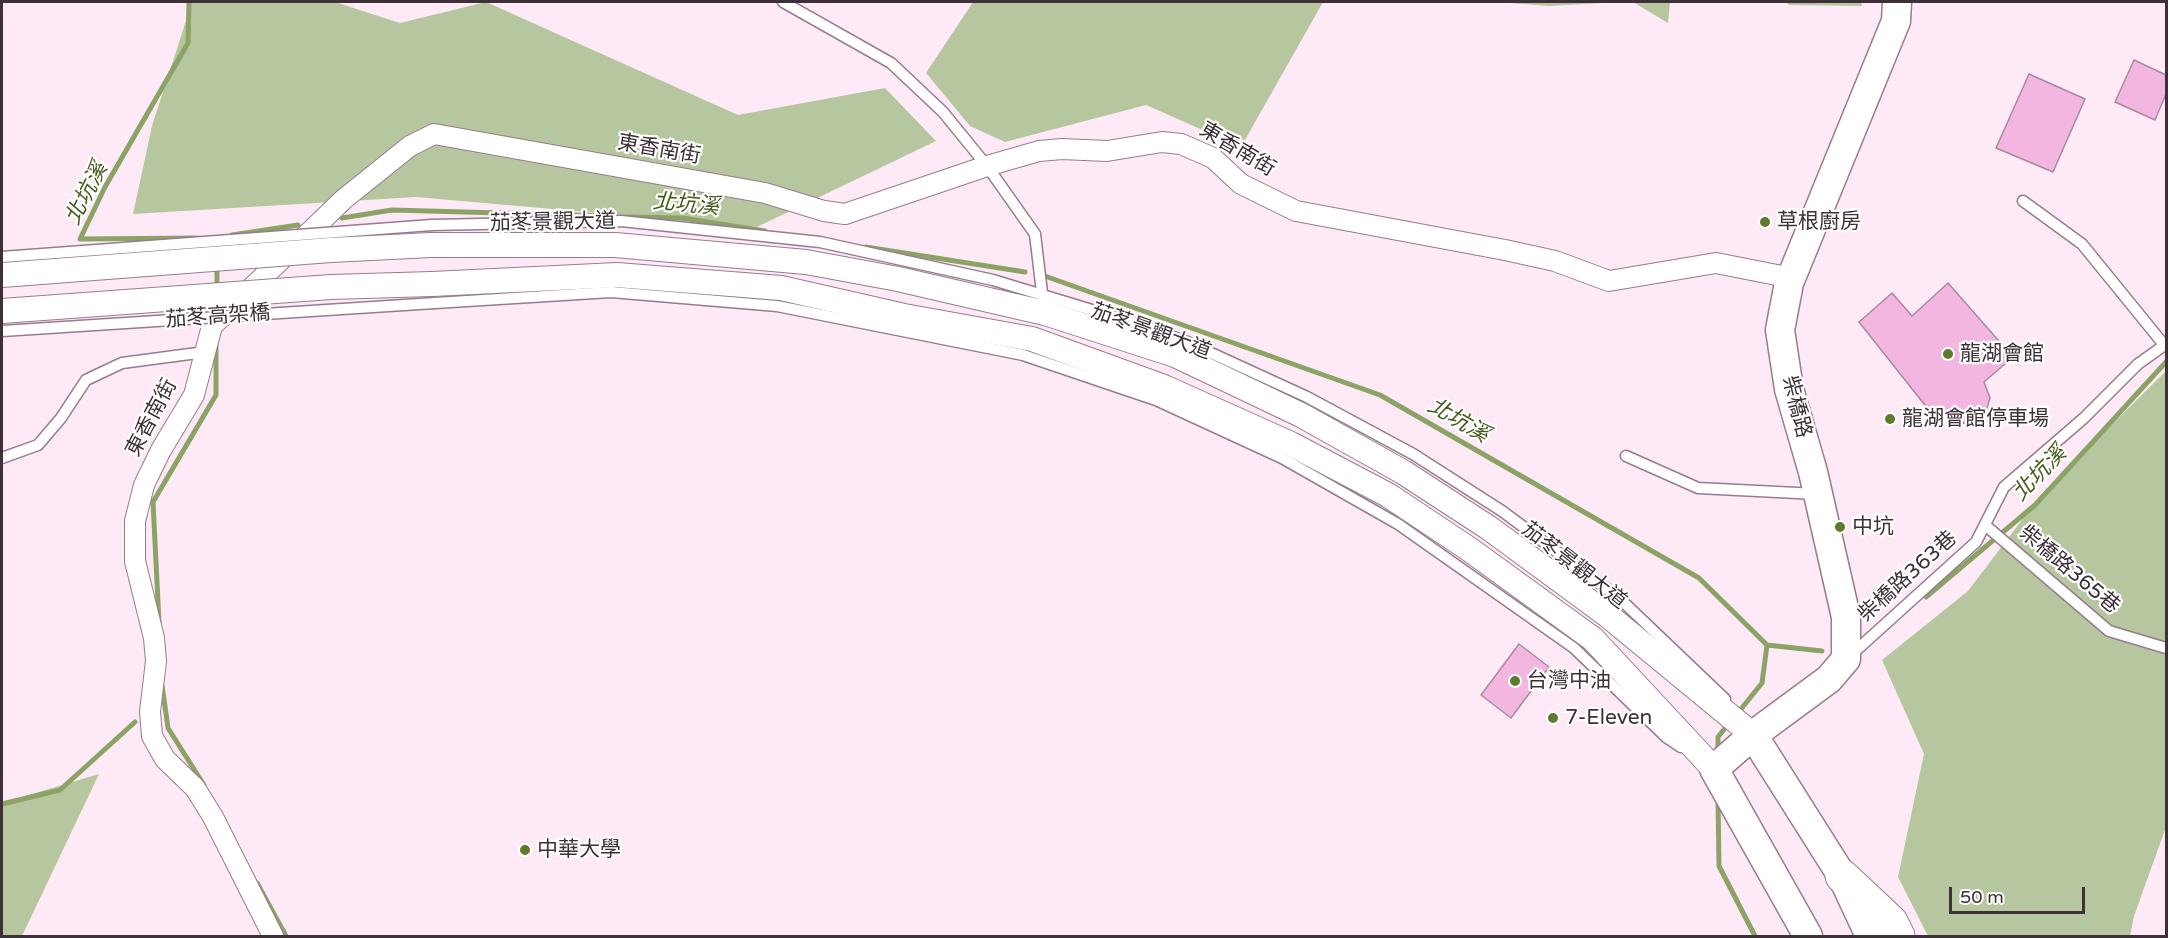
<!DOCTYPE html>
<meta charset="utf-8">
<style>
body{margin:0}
#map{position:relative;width:2168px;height:938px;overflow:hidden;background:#feeaf7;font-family:"Varela Round",sans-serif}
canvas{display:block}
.frame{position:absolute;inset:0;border:3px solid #3d3039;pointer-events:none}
.scale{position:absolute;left:1949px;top:887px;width:136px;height:27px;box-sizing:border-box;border:3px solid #3d3039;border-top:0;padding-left:8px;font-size:18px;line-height:21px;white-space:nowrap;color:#3d3039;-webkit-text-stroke:4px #fff;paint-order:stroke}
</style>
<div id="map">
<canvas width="2168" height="938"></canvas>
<div class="frame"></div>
<div class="scale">50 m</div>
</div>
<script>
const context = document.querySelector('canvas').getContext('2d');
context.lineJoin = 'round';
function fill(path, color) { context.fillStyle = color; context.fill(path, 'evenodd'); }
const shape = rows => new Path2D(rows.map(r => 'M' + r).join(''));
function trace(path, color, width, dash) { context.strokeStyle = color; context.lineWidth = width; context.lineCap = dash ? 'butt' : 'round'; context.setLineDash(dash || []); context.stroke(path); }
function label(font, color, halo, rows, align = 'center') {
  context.font = font + ' "Varela Round","Noto Sans TC",sans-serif'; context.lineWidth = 4.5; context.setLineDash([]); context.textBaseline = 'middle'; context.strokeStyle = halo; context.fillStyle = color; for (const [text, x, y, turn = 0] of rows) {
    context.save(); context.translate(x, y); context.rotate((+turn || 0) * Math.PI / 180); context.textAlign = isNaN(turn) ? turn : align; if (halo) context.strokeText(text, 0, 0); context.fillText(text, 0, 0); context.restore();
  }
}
const green = shape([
 [192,2,335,2,400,23,486,2,738,115,885,88,936,141,757,227,416,197,133,214,152,126],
 [973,2,1323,2,1241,147,1146,105,1005,142,970,126,926,73],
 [1497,2,1620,2,1549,6],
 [1633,2,1670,2,1668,23],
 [1786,2,1861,2,1862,6,1789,5],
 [2166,371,2166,827,2134,916,2130,936,1928,936,1898,877,1924,754,1882,660,1968,591,2040,496],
 [99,774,22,936,2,936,2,803]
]);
const stream = shape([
 [189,2,188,43,105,187,80,239,198,238],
 [626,217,682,218,765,231],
 [342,218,392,210,610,216],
 [232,235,298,225],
 [866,247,1025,272],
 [1042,275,1380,395,1699,578,1767,645,1822,651],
 [217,289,217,265],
 [1926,597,2035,505,2166,362],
 [159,622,153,502,216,395,216,342],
 [162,685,168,728,204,785],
 [1737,714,1762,683,1767,645],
 [1718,752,1718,737,1729,723],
 [1718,800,1719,866,1755,936],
 [2,804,60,790,135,722],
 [257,883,286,936]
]);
const building = shape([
 [2134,60,2166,75,2166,94,2155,120,2115,102,2134,60],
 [2029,74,2085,99,2053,172,1996,148,2029,74],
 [1948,283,2013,357,1984,382,1990,398,1987,408,1976,421,1967,424,1960,422,1946,411,1936,419,1859,322,1892,293,1912,316,1948,283],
 [1519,644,1549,667,1511,718,1481,695,1519,644]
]);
const service = shape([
 [783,2,891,63,943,112,987,166,1035,234,1043,301],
 [2023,201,2082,244,2165,346],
 [432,225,621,221,820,242,993,280,1125,320,1187,342,1307,397,1413,454,1502,511,1618,597,1725,699],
 [435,303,611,292,777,306,1023,355,1156,400,1282,458,1398,524,1574,648,1666,737,1681,747],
 [1626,456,1698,488,1817,494],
 [2,458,38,445,61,418,86,380,122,363,205,352],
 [1985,525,2109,631,2166,648],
 [1851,655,1976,542,2004,487,2084,418,2138,364,2166,344]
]);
const minor = shape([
 [273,936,213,817,195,788,165,759,152,736,150,712,156,661,154,638,135,561,135,521,144,485,161,450,194,395,212,326,344,199,410,146,434,134,765,193,824,211,845,214,987,166,1039,151,1062,149,1107,151,1162,142,1181,144,1213,158,1241,184,1296,211,1505,250,1555,261,1609,281,1716,263,1792,278]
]);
const tertiary = shape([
 [431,245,615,245,806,262,898,279,1045,313,1175,355,1301,415,1403,472,1489,528,1606,614,1753,735],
 [432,284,617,275,781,288,904,316,1032,339,1164,387,1291,444,1388,495,1469,549,1593,639,1714,769]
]);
const secondary = shape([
 [1753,735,1842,876,1870,936],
 [1808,936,1714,769,1753,735,1829,679,1846,659,1846,617,1813,472,1789,389,1780,330,1789,283,1896,21,1897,2]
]);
const motorway = shape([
 [1842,876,1891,922,1898,936]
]);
const serviceBridge = shape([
 [2,257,432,225],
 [2,331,435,303]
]);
const tertiaryBridge = shape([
 [2,275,331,250,431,245],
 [2,311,331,287,432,284]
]);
const markers = [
 [1765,222,6,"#607a2d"],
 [1948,354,6,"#607a2d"],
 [1890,419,6,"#607a2d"],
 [1840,527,6,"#607a2d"],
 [1515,681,6,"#607a2d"],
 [1553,718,6,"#607a2d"],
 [525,850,6,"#607a2d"]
];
const streetNames = [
 ["東香南街",659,150,10],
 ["東香南街",1237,150,31],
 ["茄苳景觀大道",553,223,-1],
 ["茄苳高架橋",218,317,-4],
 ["茄苳景觀大道",1151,332,20],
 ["柴橋路",1796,407,76],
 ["東香南街",152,418,-62],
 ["茄苳景觀大道",1574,566,38],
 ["柴橋路365巷",2069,570,40],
 ["柴橋路363巷",1908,577,-42]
];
const poiNames = [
 ["草根廚房",1777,222],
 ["龍湖會館",1960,354],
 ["龍湖會館停車場",1902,419],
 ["中坑",1852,527],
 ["台灣中油",1527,681],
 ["7-Eleven",1565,718],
 ["中華大學",537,850]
];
const waterNames = [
 ["北坑溪",87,194,-63],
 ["北坑溪",686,205,5],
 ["北坑溪",1458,421,30],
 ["北坑溪",2040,474,-46]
];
fill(green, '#b6c69f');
trace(stream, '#8ca366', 5);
fill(building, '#f2b6e0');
trace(building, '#a78a9e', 1.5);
trace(service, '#987b8e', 13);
trace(minor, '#987b8e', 22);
trace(tertiary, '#987b8e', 26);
trace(secondary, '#987b8e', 31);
trace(motorway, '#987b8e', 35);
trace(service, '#fff', 10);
trace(minor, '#fff', 20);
trace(tertiary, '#fff', 24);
trace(secondary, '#fff', 28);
trace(motorway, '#fff', 33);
trace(serviceBridge, '#987b8e', 13, []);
trace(tertiaryBridge, '#987b8e', 26, []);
trace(serviceBridge, '#fff', 10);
trace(tertiaryBridge, '#fff', 24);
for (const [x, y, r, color] of markers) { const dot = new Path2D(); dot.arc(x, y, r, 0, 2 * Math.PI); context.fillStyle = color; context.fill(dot); trace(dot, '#fff', 2); }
label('21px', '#3d3039', '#fff', streetNames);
label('21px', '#3d3039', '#fff', poiNames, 'left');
label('italic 22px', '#465c1a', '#fff', waterNames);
</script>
